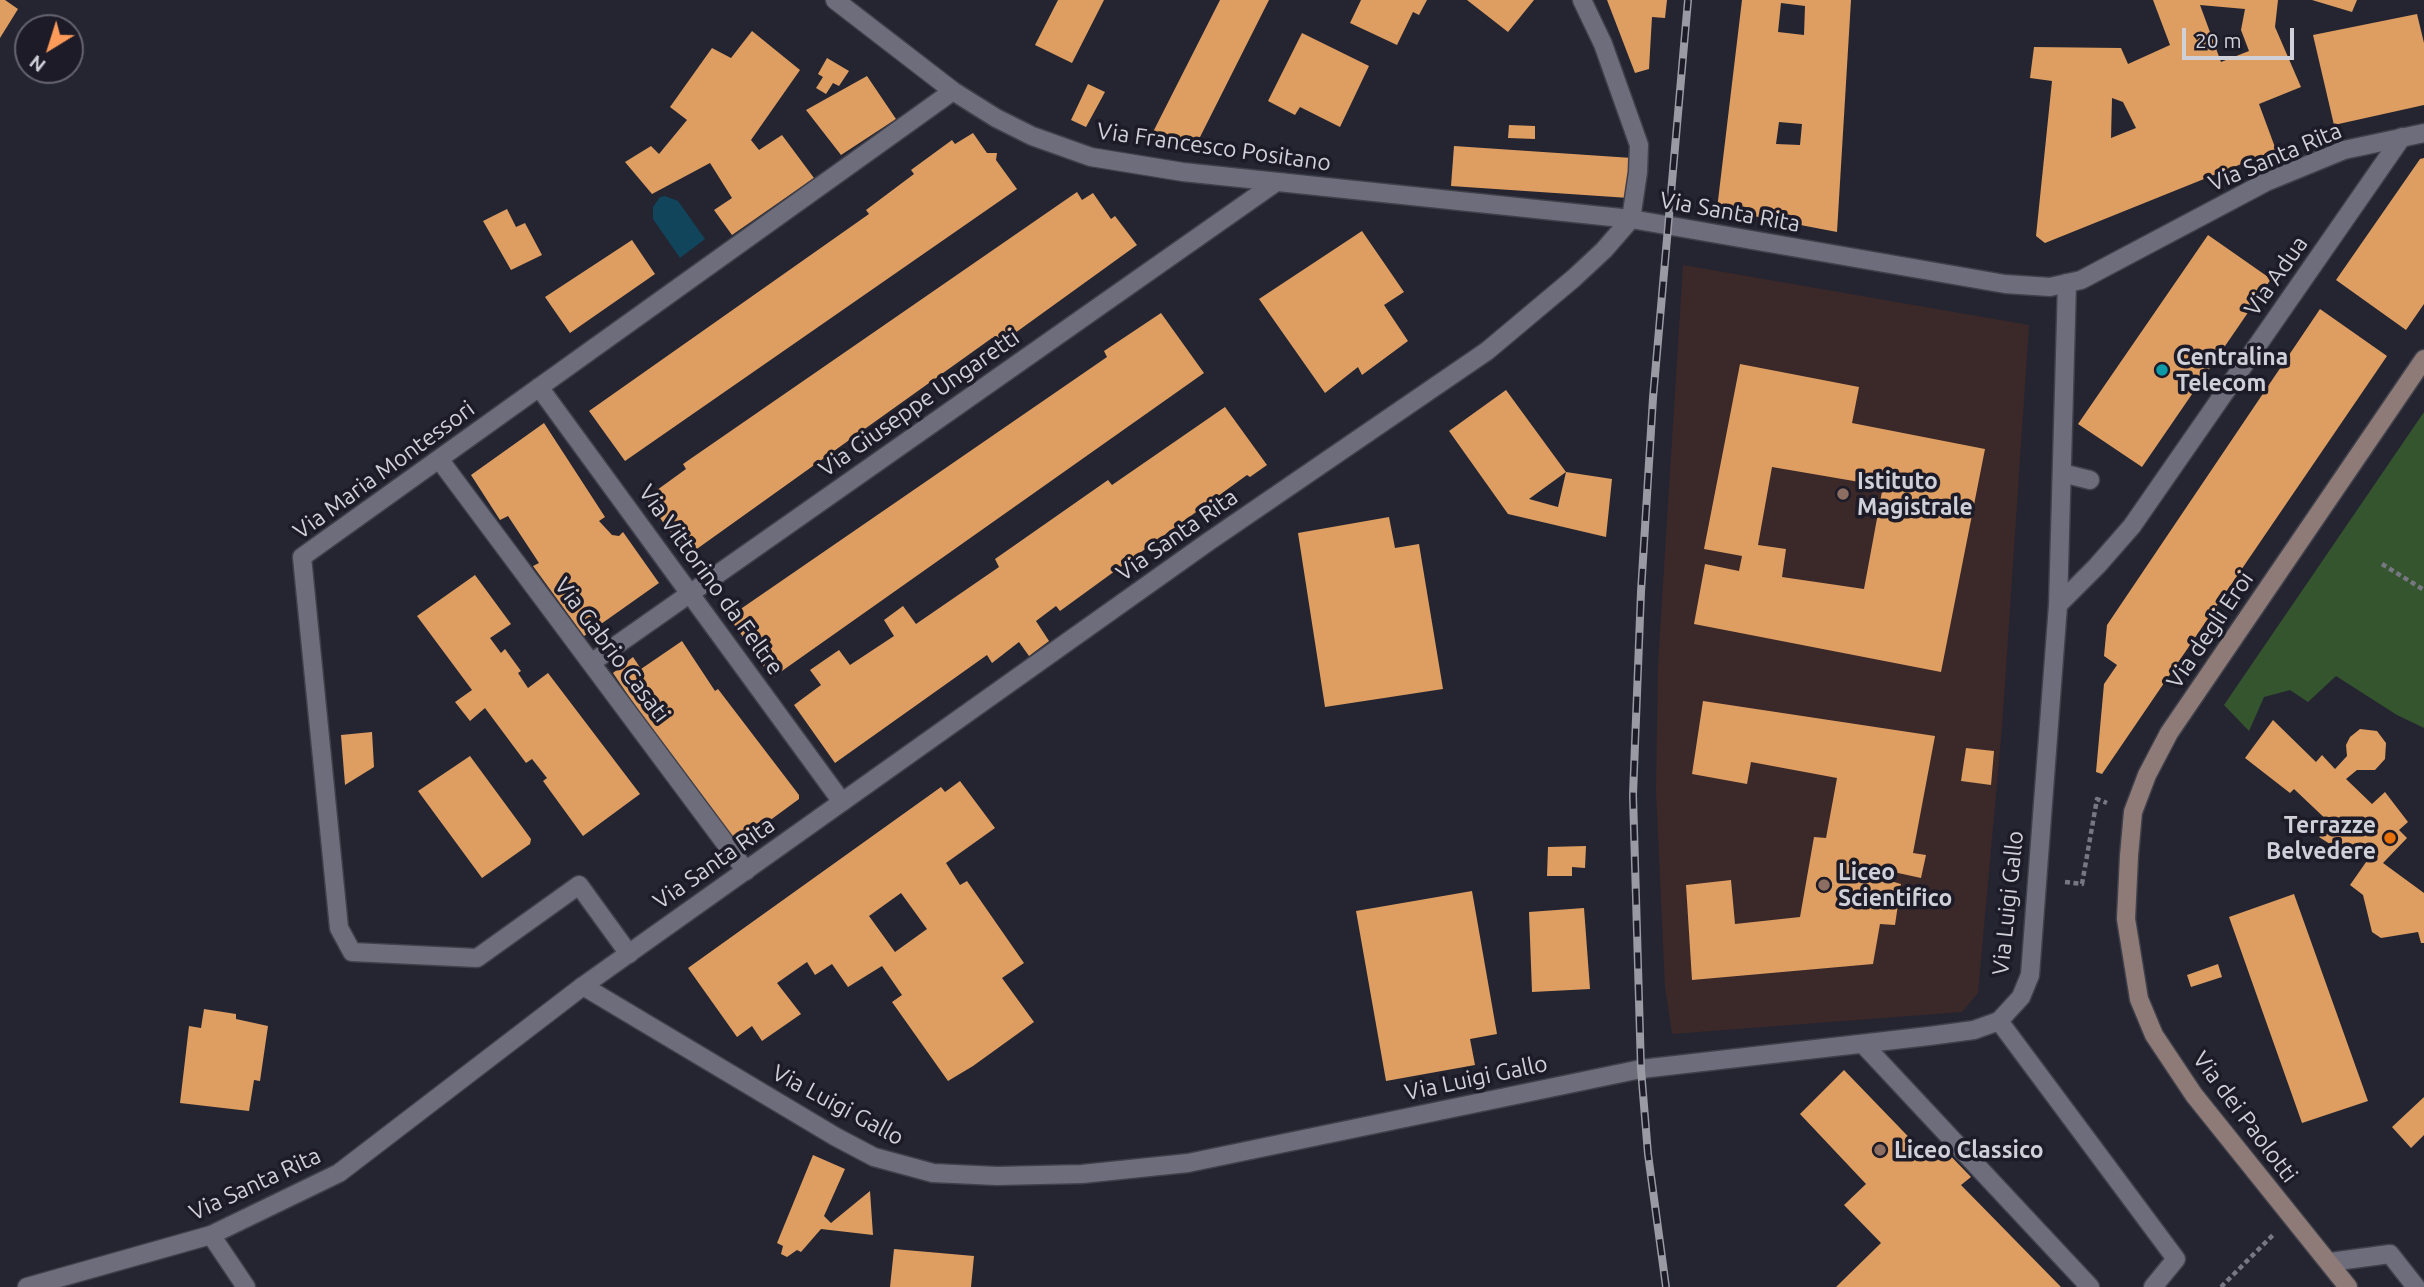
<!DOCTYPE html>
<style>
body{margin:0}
#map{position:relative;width:2424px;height:1287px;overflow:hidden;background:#252531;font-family:Ubuntu,sans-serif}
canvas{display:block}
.north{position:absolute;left:14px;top:14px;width:70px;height:70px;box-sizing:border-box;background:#1c1b27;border:2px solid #64636e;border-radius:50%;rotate:218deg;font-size:19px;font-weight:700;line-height:28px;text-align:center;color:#d0d0d9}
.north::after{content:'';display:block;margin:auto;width:24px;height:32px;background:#ff9b5a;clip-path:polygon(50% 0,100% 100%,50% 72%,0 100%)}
.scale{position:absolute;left:2182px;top:28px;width:112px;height:32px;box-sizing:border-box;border:4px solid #d0d0d9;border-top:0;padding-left:9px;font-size:21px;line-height:24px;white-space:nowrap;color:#d0d0d9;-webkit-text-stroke:5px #1c1b27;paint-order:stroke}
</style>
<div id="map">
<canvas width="2424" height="1287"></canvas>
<div class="north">N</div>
<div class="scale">20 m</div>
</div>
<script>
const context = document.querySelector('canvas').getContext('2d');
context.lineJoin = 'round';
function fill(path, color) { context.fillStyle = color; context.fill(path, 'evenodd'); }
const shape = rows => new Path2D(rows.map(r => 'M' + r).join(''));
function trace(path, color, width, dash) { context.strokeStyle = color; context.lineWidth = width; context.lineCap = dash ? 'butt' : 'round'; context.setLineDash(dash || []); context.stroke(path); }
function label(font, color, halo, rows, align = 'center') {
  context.font = font + ' Ubuntu,sans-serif'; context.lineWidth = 7; context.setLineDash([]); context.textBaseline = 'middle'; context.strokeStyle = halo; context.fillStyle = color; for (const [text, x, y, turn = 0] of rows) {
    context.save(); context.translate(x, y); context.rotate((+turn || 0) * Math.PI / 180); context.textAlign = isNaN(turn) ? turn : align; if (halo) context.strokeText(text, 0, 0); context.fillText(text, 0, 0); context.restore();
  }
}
const education = shape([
 [1683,265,2029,325,2002,728,1978,993,1962,1012,1672,1034,1665,987,1656,791,1658,664]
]);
const green = shape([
 [2424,412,2424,728,2397,715,2336,676,2308,702,2290,690,2264,697,2249,731,2224,705]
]);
const water = shape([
 [665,196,678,201,705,239,680,258,653,219,653,207,660,197]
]);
const building = shape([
 [0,0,5,0,18,9,0,38],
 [1058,0,1104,0,1072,63,1035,45],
 [1220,0,1269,0,1197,143,1153,132],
 [1361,0,1427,0,1419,15,1413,12,1397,45,1350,23],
 [1467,0,1534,0,1508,32],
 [1607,0,1667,0,1665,18,1652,17,1649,69,1635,73],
 [1742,0,1851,0,1837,232,1717,209],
 [1781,3,1805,6,1804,35,1778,32],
 [1779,122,1802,124,1800,145,1776,144],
 [2153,0,2278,0,2275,27,2301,87,2259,104,2276,150,2045,243,2036,236,2052,81,2030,78,2034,47,2121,48,2128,64,2170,45],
 [2200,5,2245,9,2241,30,2249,51,2221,62],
 [2112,98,2123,102,2136,128,2111,138],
 [2312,0,2357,0,2352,12],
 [2417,14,2424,43,2424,105,2334,125,2313,35],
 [752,31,800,70,751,140,759,150,782,135,814,178,732,235,714,210,732,198,710,163,652,194,625,162,651,146,659,154,687,120,670,107,712,48,731,58],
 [1302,33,1369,66,1340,127,1300,107,1295,115,1268,101],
 [827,58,849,71,839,86,833,83,826,94,816,88,823,77,818,74],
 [867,76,896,119,841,155,806,110],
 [1088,84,1105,92,1086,127,1071,120],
 [1509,125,1535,126,1535,139,1508,138],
 [973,133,987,153,997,153,996,160,1017,189,625,461,589,411,869,214,866,210,914,174,911,170,952,140,955,144],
 [1454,146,1632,158,1629,198,1451,186],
 [2424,158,2424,304,2406,330,2336,280,2420,159],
 [1077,192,1082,200,1093,193,1111,219,1115,216,1137,245,997,346,992,338,687,556,646,498,686,469,683,464],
 [507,209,516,227,525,223,542,255,511,270,483,221],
 [1362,231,1404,292,1384,305,1408,341,1362,375,1358,367,1325,393,1259,299],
 [2208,235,2271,279,2142,467,2078,424],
 [632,240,655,274,570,333,545,297],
 [2320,309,2387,356,2102,774,2096,772,2104,684,2117,665,2104,656,2107,625],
 [1161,313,1204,373,772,678,729,617,1107,357,1104,351],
 [1740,364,1859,387,1852,423,1985,449,1941,672,1694,624,1705,564,1739,571,1742,556,1704,549],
 [1772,467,1883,486,1864,589,1782,577,1786,549,1758,545],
 [1506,390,1566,472,1529,499,1558,507,1566,472,1612,479,1606,537,1508,514,1449,431],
 [1225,407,1267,465,1250,477,1247,475,1060,611,1056,606,1036,621,1049,641,1029,656,1019,642,992,663,987,655,835,763,794,705,821,685,810,670,839,650,850,665,894,636,884,620,903,606,916,624,999,567,995,559,1108,480,1112,485],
 [544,423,605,517,599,521,612,535,619,536,623,532,659,583,584,636,533,566,539,563,508,516,500,520,471,475],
 [1389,517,1395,548,1419,544,1443,689,1325,707,1298,533],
 [475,575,511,624,490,638,501,653,505,649,521,671,518,673,528,688,548,673,640,794,583,836,543,781,547,778,532,759,526,763,485,708,470,721,455,702,472,690,417,616],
 [682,641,715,691,718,689,799,795,799,799,735,846,729,844,613,673,633,657,641,669],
 [1703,701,1935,736,1913,853,1926,855,1921,878,1889,871,1887,880,1901,884,1895,925,1880,924,1873,964,1692,980,1686,885,1731,880,1735,924,1800,917,1814,837,1826,838,1837,778,1751,762,1747,784,1692,774],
 [2273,720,2316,762,2322,755,2335,769,2347,756,2346,745,2350,737,2360,729,2377,731,2386,743,2385,759,2375,770,2357,770,2346,779,2372,804,2385,792,2408,822,2399,830,2407,838,2383,863,2424,893,2424,943,2421,943,2418,932,2381,938,2372,932,2363,895,2350,885,2371,855,2363,849,2355,860,2319,837,2331,824,2294,789,2290,793,2245,758],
 [372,732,374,767,345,785,341,735],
 [1966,748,1994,751,1991,785,1961,781],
 [470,756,531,839,530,844,482,878,418,791],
 [960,781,995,828,946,863,960,885,967,881,1024,963,1002,978,1034,1022,973,1066,948,1081,892,1002,902,995,882,966,848,987,832,964,815,975,807,962,777,983,801,1014,762,1041,752,1026,737,1037,688,968,941,787,945,792],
 [901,893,927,929,895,952,869,916],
 [1586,846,1585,868,1572,867,1572,876,1547,876,1548,847],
 [1472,891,1497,1034,1470,1039,1475,1065,1386,1081,1356,911],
 [2294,894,2368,1101,2302,1123,2229,917],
 [1584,908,1590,989,1532,992,1529,912],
 [2218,964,2222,977,2191,987,2187,975],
 [204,1009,236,1014,236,1019,268,1026,260,1081,254,1080,249,1111,180,1103,189,1026,201,1028],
 [1844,1070,1927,1156,1939,1144,1971,1177,1961,1185,2061,1287,1836,1287,1881,1243,1844,1205,1866,1184,1800,1114],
 [2424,1097,2424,1135,2411,1148,2392,1127],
 [813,1155,845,1169,824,1216,831,1223,870,1191,873,1235,821,1229,801,1252,797,1250,787,1257,781,1254,783,1246,777,1243],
 [894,1249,974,1256,971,1287,890,1287]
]);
const path = shape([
 [2382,564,2424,590],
 [2065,882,2082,884,2097,799,2107,803],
 [2221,1287,2273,1235]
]);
const service = shape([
 [2062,473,2090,480],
 [1999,1021,2176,1259,2153,1287]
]);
const minor = shape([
 [835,0,953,91,996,118,1032,136,1091,157,1183,172,1631,219,1638,172,1639,145,1603,44,1582,0],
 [539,387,842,802],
 [439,459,746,871],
 [2058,605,2097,566,2132,526,2402,137],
 [591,663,1275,183],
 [629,954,579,885,477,958,352,952,339,928,302,557,953,91],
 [583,986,836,1137,874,1157,933,1173,997,1176,1082,1174,1188,1163,1641,1069,1929,1036,1974,1030,1999,1021,2021,997,2030,975,2058,605,2067,283],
 [1863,1044,2090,1287],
 [211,1235,246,1287],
 [2330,1262,2390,1254,2416,1287]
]);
const tertiary = shape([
 [27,1287,211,1235,339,1173,583,986,1208,542,1487,351,1574,278,1604,250,1631,219,2005,284,2050,287,2081,280,2266,182,2344,150,2424,133]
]);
const secondary = shape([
 [2348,1287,2194,1095,2154,1035,2139,999,2126,919,2129,856,2133,812,2147,775,2169,733,2424,359]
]);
const rail = shape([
 [1666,1287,1648,1154,1641,1069,1633,795,1641,592,1653,398,1688,0]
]);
const markers = [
 [2162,370,7,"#0f9aa8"],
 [1843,494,7,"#8d6e63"],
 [2390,838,7,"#e8710a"],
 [1824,885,7,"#8d6e63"],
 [1880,1150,7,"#8d6e63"]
];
const streetNames = [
 ["Via Francesco Positano",1214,147,8],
 ["Via Santa Rita",2275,157,-23],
 ["Via Santa Rita",1730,212,10],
 ["Via Adua",2276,276,-55],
 ["Via Giuseppe Ungaretti",919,403,-35],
 ["Via Maria Montessori",384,470,-36],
 ["Via Santa Rita",1177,535,-35],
 ["Via Vittorino da Feltre",711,580,54],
 ["Via degli Eroi",2210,630,-56],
 ["Via Gabrio Casati",612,650,53],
 ["Via Santa Rita",714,863,-35],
 ["Via Luigi Gallo",2008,903,-84],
 ["Via Luigi Gallo",1476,1078,-12],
 ["Via Luigi Gallo",838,1105,28],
 ["Via dei Paolotti",2245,1117,53],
 ["Via Santa Rita",255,1184,-25]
];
const poiNames = [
 ["Centralina",2176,357],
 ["Telecom",2176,383],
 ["Istituto",1857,481],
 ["Magistrale",1857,507],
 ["Terrazze",2376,825,"right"],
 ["Belvedere",2376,851,"right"],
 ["Liceo",1838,872],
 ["Scientifico",1838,898],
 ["Liceo Classico",1894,1150]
];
fill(education, '#3b2829');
fill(green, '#35552e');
fill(water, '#10455b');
fill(building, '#de9e62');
trace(service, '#40404b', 21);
trace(minor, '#40404b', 21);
trace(tertiary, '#40404b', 21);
trace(secondary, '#40404b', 21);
trace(path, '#777782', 4.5, [5, 3.5]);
trace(service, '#6e6d7c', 18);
trace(minor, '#6e6d7c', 18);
trace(tertiary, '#6e6d7c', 18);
trace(secondary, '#8e7b78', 18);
trace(rail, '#9a9aa4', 8);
trace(rail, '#1c1b27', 5, [16]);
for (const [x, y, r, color] of markers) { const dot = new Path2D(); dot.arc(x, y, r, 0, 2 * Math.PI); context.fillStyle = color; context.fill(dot); trace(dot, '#1c1b27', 2.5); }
label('23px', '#d0d0d9', '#1c1b27', streetNames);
label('bold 23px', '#d0d0d9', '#1c1b27', poiNames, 'left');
</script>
